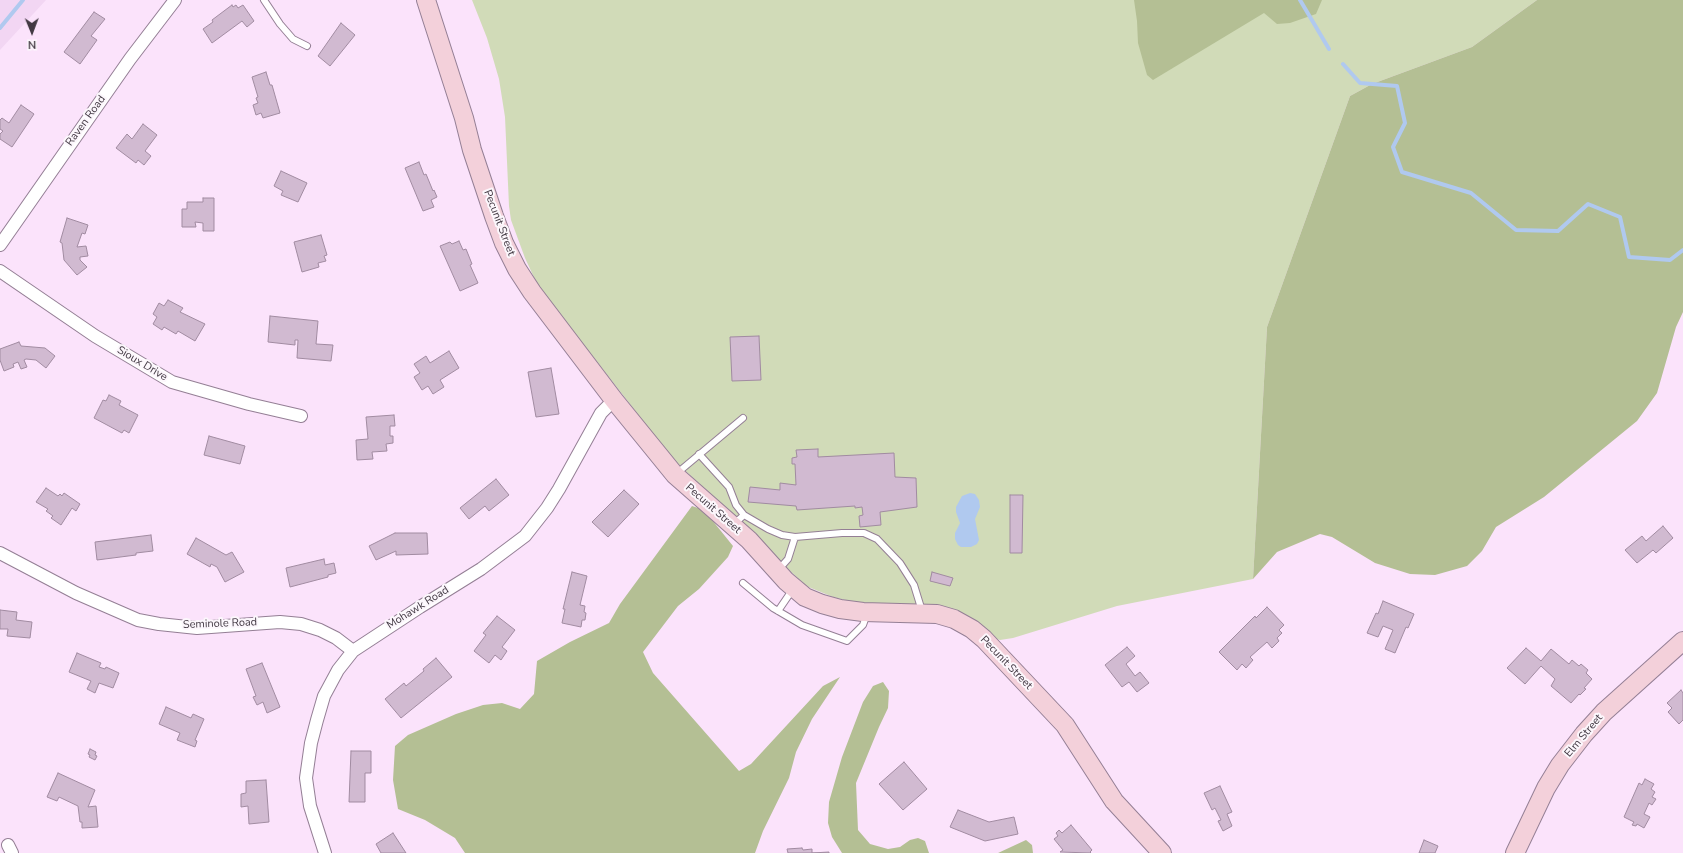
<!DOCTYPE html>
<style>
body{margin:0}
#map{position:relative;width:1683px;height:853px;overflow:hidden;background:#fbe3fb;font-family:"Nunito Sans",sans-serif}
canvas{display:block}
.north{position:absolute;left:12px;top:12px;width:40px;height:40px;-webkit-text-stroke:3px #fcf7fc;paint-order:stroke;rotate:179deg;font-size:11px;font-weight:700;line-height:16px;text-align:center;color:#423943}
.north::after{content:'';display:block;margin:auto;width:14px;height:18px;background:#423943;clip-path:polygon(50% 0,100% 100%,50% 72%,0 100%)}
</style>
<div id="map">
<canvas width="1683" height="853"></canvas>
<div class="north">N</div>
</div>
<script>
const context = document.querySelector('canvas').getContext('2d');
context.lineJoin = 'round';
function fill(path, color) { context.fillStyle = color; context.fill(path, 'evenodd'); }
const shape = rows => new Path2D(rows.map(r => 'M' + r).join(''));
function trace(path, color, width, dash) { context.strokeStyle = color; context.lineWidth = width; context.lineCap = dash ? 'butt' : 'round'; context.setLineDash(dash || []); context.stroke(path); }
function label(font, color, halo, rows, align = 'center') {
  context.font = font + ' "Nunito Sans",sans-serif'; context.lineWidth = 4; context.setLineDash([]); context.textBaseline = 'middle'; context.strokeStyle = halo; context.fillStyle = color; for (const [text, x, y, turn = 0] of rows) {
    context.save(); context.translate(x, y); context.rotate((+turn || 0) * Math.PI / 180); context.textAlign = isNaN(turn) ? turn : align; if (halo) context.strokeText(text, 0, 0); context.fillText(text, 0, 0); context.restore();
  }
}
const built = shape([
 [0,0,46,0,0,50]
]);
const green = shape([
 [472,0,1537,0,1472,47,1372,84,1350,96,1267,327,1253,579,1117,606,1013,638,1000,640,873,604,858,603,833,597,806,586,671,457,549,300,538,286,525,258,511,220,509,206,505,117,499,79,487,38]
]);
const forest = shape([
 [1134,0,1322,0,1316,14,1290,23,1277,24,1264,13,1153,80,1147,75,1138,43,1137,21],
 [1537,0,1683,0,1683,312,1676,327,1657,393,1637,421,1544,497,1496,527,1482,551,1467,566,1435,575,1410,574,1375,563,1332,537,1320,534,1277,552,1253,579,1267,327,1350,96,1372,84,1472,47],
 [692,506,704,510,733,546,728,557,699,589,678,606,643,652,653,673,739,771,751,764,823,686,840,677,812,719,796,752,789,778,763,831,755,853,465,853,455,838,425,820,398,809,393,780,395,746,408,735,456,714,483,705,502,703,520,709,534,694,537,661,570,642,609,623,620,604],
 [883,682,889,691,888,708,879,727,856,783,858,830,870,844,888,849,900,847,910,840,918,838,925,841,929,853,842,853,832,837,828,823,829,802,842,757,863,702,873,686],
 [1026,840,1032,845,1033,853,998,853]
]);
const water = shape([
 [970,493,975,494,979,500,980,507,975,519,979,540,977,544,971,547,961,547,958,545,955,539,955,533,960,523,956,512,956,507,962,496]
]);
const stream = shape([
 [1300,0,1329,49],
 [0,28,23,0],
 [1343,64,1360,83,1397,86,1405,123,1393,147,1402,172,1471,193,1516,230,1558,231,1588,204,1620,217,1629,257,1670,260,1683,250]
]);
const building = shape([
 [232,5,233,7,236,5,238,8,243,5,254,21,247,27,242,21,212,43,203,29,213,22,212,20,232,5],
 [94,12,105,19,91,36,97,40,80,64,64,52,94,12],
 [341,23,355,35,330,66,318,56,341,23],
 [266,72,270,85,272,85,280,113,263,118,261,113,256,115,253,105,258,103,256,98,258,97,252,77,266,72],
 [21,105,34,114,12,147,0,139,0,134,3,131,0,129,0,120,2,118,9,123,21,105],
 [143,124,157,135,145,151,151,156,144,165,138,160,136,163,116,148,127,134,132,139,143,124],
 [419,162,424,175,426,174,433,191,434,190,437,197,431,200,434,207,423,211,405,168,419,162],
 [281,171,307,183,298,202,281,195,283,191,274,186,281,171],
 [203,198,214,198,214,231,203,231,203,223,195,222,196,227,182,227,182,209,187,209,187,202,203,202,203,198],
 [67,218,88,225,85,234,82,233,77,247,86,246,88,256,80,257,80,260,87,267,77,275,64,260,62,243,60,242,67,218],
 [321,235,327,255,324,256,326,261,318,263,319,267,302,272,294,242,321,235],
 [459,241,463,250,466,249,472,264,470,265,478,283,460,291,440,246,450,242,452,244,459,241],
 [168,300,183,308,180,312,205,324,195,341,178,331,176,334,164,327,162,330,153,324,157,317,153,314,159,303,164,306,168,300],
 [270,316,318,321,316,344,333,345,331,361,297,358,298,340,295,340,295,345,268,342,270,316],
 [759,336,761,380,732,381,730,337,759,336],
 [19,342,21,346,45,348,55,356,46,368,36,360,26,359,24,360,27,367,21,369,18,362,13,364,14,367,4,371,0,360,0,349,19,342],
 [449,351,459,368,440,380,444,387,433,394,428,386,422,390,414,377,420,373,414,364,426,356,430,363,449,351],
 [551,368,559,414,536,417,528,372,551,368],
 [109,395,121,401,119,405,138,415,129,433,124,430,122,433,94,418,103,400,106,401,109,395],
 [394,415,395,426,390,426,390,436,393,436,393,443,386,444,387,451,372,452,373,459,357,460,356,440,368,439,366,417,394,415],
 [209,436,245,446,240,464,204,455,209,436],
 [818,449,818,457,894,453,895,477,916,478,917,507,880,512,881,525,860,527,859,516,863,515,862,507,855,508,855,506,797,510,796,506,748,502,750,487,780,490,780,483,796,485,795,464,792,464,792,458,797,457,796,450,818,449],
 [496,479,509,495,489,511,485,506,469,519,460,508,496,479],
 [46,488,58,496,60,494,62,496,64,493,80,504,76,511,72,508,61,525,51,518,53,516,46,511,48,509,36,502,46,488],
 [624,490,639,504,608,537,592,522,624,490],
 [1010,495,1023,495,1022,553,1010,553,1010,495],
 [1663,526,1673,538,1656,553,1653,550,1637,563,1625,550,1642,536,1646,541,1663,526],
 [395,533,427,533,428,554,396,555,396,551,376,560,369,546,395,533],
 [151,535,153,551,136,553,136,555,97,560,95,542,151,535],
 [196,538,226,555,232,552,244,572,225,582,217,567,211,564,210,567,187,554,196,538],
 [324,559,325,565,334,563,336,573,328,575,328,577,290,587,286,568,324,559],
 [572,572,587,576,580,605,585,606,584,612,586,613,585,620,582,620,581,627,562,623,565,609,563,609,572,572],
 [932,572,953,578,950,586,930,581,932,572],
 [1383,601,1414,614,1408,628,1406,627,1395,653,1385,649,1393,630,1383,626,1378,637,1367,633,1376,613,1378,614,1383,601],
 [1267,607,1284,625,1279,630,1282,633,1277,638,1279,641,1272,648,1267,642,1250,657,1253,660,1246,668,1242,664,1237,670,1219,652,1255,616,1256,618,1267,607],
 [0,610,17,612,16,620,32,622,30,638,7,636,8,629,0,629,0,610],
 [497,616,515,630,502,647,507,651,501,660,495,655,489,663,474,651,486,635,483,633,497,616],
 [1127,647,1135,656,1126,664,1135,676,1140,672,1149,683,1137,692,1129,682,1122,687,1105,665,1127,647],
 [1526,648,1541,661,1551,649,1569,664,1572,660,1579,666,1581,664,1588,670,1586,673,1592,679,1584,688,1586,689,1580,695,1579,694,1571,703,1551,686,1555,679,1541,666,1525,684,1507,668,1526,648],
 [77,653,101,663,99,667,105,669,106,667,119,673,113,688,99,683,95,693,87,689,91,681,69,672,77,653],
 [436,658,452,677,401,718,385,699,404,683,406,686,424,671,423,669,436,658],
 [262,663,280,707,267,713,263,702,257,705,253,697,256,696,246,669,262,663],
 [1681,690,1683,693,1683,720,1679,724,1668,712,1672,708,1667,703,1681,690],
 [166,707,191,718,193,714,204,719,195,740,197,741,195,747,177,740,180,733,159,724,166,707],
 [90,749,96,752,95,755,97,756,95,760,89,757,90,755,88,754,90,749],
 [351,751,371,751,371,773,365,773,365,802,349,802,351,751],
 [904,762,927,789,903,810,879,784,904,762],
 [58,773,95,790,88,807,96,806,98,827,82,828,82,822,80,822,78,806,59,797,57,801,47,797,58,773],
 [1645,779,1654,784,1651,789,1655,792,1652,797,1656,799,1652,805,1649,803,1644,814,1650,817,1644,828,1637,824,1636,826,1632,825,1634,822,1624,817,1639,783,1642,785,1645,779],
 [266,780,269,822,249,824,248,806,241,807,241,794,246,793,246,781,266,780],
 [1220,786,1232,812,1227,814,1232,826,1223,831,1218,821,1221,820,1215,808,1212,810,1204,793,1220,786],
 [958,810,989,822,1014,817,1018,834,985,841,950,827,958,810],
 [1071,825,1092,850,1090,852,1091,853,1060,852,1063,850,1054,839,1058,836,1056,833,1059,830,1062,833,1071,825],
 [393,833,406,853,381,853,376,844,393,833],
 [1424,840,1438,846,1435,853,1419,853,1424,840],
 [802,848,803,850,812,849,812,853,829,852,829,853,788,853,787,849,802,848]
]);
const lane = shape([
 [264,0,280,24,293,39,307,46],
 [699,454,729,487,736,505,744,515],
 [676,474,743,418],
 [734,524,744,515,768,529,782,535,795,537],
 [779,569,788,559,795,537,842,533,864,533,877,539,900,563,914,585,922,611],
 [743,583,773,608,802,625,847,641,863,625,867,614],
 [778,611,793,589]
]);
const street = shape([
 [0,245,130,59,175,0],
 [0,271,95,336,172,382,249,404,301,416],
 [0,553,76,593,138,620,159,624,197,628,280,622,301,624,320,630,336,638,353,651],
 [8,845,12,853],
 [325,853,310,806,306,778,311,743,317,720,324,696,338,670,353,651,420,607,481,569,525,536,547,508,559,489,601,413,614,400]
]);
const secondary = shape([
 [426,0,464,118,472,150,494,216,504,243,517,269,532,292,614,400,675,475,749,540,786,581,805,597,822,604,840,609,863,612,937,614,954,619,972,629,984,639,1065,725,1114,801,1162,853],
 [1515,853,1546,788,1560,765,1584,734,1604,712,1683,641]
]);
const streetNames = [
 ["Raven Road",86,121,-54],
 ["Pecunit Street",499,223,69],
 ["Sioux Drive",142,364,31],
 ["Pecunit Street",713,509,41],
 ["Mohawk Road",418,608,-32],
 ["Seminole Road",220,624,-2],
 ["Pecunit Street",1006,663,46],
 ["Elm Street",1584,736,-50]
];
fill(built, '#f2d6f3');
fill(green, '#d1dbb8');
fill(forest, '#b4bf94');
fill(water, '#b0c9ef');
trace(stream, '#b0c9ef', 4);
fill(building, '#d1bad1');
trace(building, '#a18ba1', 1);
trace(lane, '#947f95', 8);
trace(street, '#947f95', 14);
trace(secondary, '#947f95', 20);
trace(lane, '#fff', 6);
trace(street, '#fff', 12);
trace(secondary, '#f3d0da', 18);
label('11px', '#423943', '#fcf7fc', streetNames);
</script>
